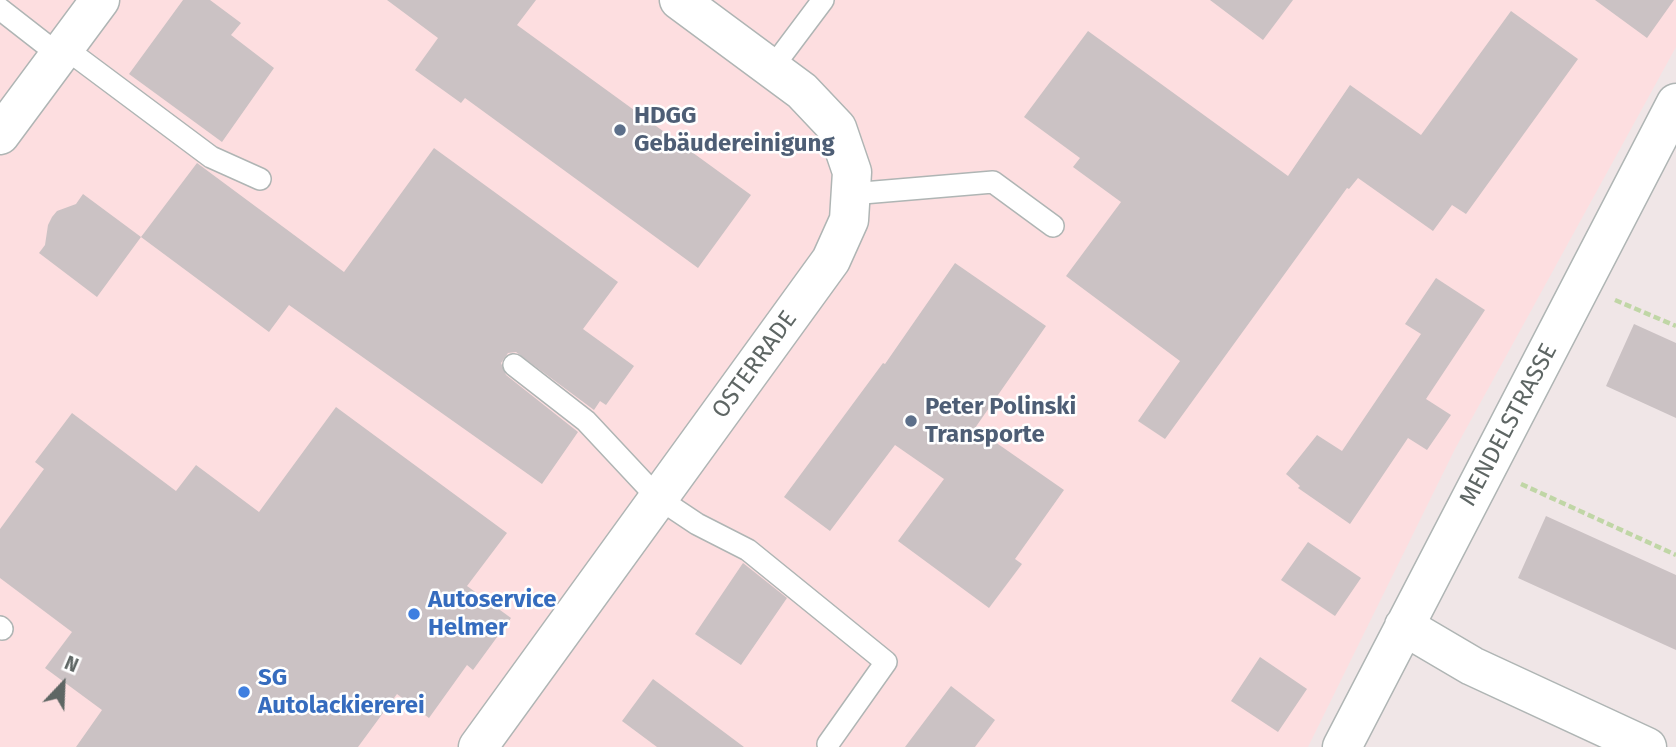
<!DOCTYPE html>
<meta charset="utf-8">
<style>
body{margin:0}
#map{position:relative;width:1676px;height:747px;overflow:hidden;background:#f0e6e7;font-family:"Fira Sans",sans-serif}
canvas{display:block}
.north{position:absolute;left:28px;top:649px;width:70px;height:70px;-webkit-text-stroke:5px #fff;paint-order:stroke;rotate:23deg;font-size:19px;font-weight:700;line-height:28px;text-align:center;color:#5e6664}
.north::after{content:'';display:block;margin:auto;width:24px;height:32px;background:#5e6664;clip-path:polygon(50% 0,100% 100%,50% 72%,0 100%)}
</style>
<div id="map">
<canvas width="1676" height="747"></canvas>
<div class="north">N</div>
</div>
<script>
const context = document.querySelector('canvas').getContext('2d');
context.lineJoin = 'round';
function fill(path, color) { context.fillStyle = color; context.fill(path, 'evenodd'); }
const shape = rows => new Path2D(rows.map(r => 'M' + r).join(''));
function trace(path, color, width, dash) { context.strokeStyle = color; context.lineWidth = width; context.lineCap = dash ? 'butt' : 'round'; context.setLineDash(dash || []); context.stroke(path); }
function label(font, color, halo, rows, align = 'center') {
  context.font = font + ' "Fira Sans",sans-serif'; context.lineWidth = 5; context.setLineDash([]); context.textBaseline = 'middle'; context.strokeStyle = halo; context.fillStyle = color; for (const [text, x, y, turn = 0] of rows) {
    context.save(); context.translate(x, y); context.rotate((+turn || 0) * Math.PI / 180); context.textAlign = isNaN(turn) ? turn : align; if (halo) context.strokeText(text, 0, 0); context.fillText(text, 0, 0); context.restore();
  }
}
const commercial = shape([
 [0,0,1676,0,1676,47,1455,449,1308,747,0,747]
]);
const building = shape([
 [183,0,210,0,241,23,231,35,274,68,222,142,129,74],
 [387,0,536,0,517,25,751,195,698,268,465,98,461,103,415,70,438,38],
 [1210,0,1293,0,1263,40],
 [1595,0,1674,0,1647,38],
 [1511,11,1578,59,1466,214,1452,205,1433,231,1358,178,1349,189,1347,188,1165,439,1138,421,1180,361,1066,276,1121,202,1073,167,1080,158,1024,117,1088,31,1288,176,1350,85,1421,135],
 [434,148,618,282,583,329,634,366,606,405,600,401,594,410,516,352,508,353,501,363,506,375,578,432,542,484,289,305,269,332,141,237,197,163,344,272],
 [83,194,141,237,97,297,39,253,45,245,48,225,52,217,57,211,76,204],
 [955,263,1046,326,975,428,1064,490,1015,559,1022,564,989,608,898,541,944,479,895,445,830,531,784,497,883,363,885,364],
 [1436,278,1485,310,1426,399,1451,415,1427,450,1408,438,1350,524,1298,488,1300,486,1286,474,1317,435,1342,451,1421,334,1405,324],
 [1634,324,1676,343,1676,418,1606,386],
 [336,407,507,533,467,586,511,618,473,670,467,665,429,718,397,694,358,747,76,747,102,710,45,668,72,632,0,578,0,529,44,469,35,462,72,413,176,491,196,465,259,512],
 [1546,516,1676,575,1676,650,1518,578],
 [1308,542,1361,578,1335,616,1281,580],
 [743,563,787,598,741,665,695,634],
 [1260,657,1307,689,1278,732,1231,701],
 [653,679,744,747,657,747,622,721],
 [951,686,995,720,975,747,905,747]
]);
const path = shape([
 [1615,300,1676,326],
 [1521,484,1676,555]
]);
const lane = shape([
 [0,9,59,55],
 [65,48,211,157,260,179],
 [772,68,823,0],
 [851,194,993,182,1053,226],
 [514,365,586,421,658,498,697,524,748,550,886,662,828,744],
 [0,627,2,629]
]);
const street = shape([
 [0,135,100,0],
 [1404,626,1472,666,1647,747],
 [478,747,831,260,849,220,852,172,837,128,802,91,679,0],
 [1342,747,1676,103]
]);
const markers = [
 [620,130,7,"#5c6f8a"],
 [911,421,7,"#5c6f8a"],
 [414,614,7,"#3f7fe0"],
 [244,692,7,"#3f7fe0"]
];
const serviceNames = [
 ["HDGG",634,116],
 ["Gebäudereinigung",634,144],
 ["Peter Polinski",925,407],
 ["Transporte",925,435]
];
const streetNames = [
 ["OSTERRADE",755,365,-54],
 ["MENDELSTRASSE",1509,425,-62]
];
const shopNames = [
 ["Autoservice",428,600],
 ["Helmer",428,628],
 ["SG",258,678],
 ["Autolackiererei",258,706]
];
fill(commercial, '#fddee0');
fill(building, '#cbc2c4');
trace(lane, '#afb5b4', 24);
trace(street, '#afb5b4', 41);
trace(path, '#c0d6a6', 4.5, [7, 3.5]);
trace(lane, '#fff', 21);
trace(street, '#fff', 38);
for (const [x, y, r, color] of markers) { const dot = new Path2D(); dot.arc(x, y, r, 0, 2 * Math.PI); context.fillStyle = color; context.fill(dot); trace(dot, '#fff', 2.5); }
label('bold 24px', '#4e5e75', '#fff', serviceNames, 'left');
label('24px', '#5e6664', '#fff', streetNames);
label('bold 24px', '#366cbe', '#fff', shopNames, 'left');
</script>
